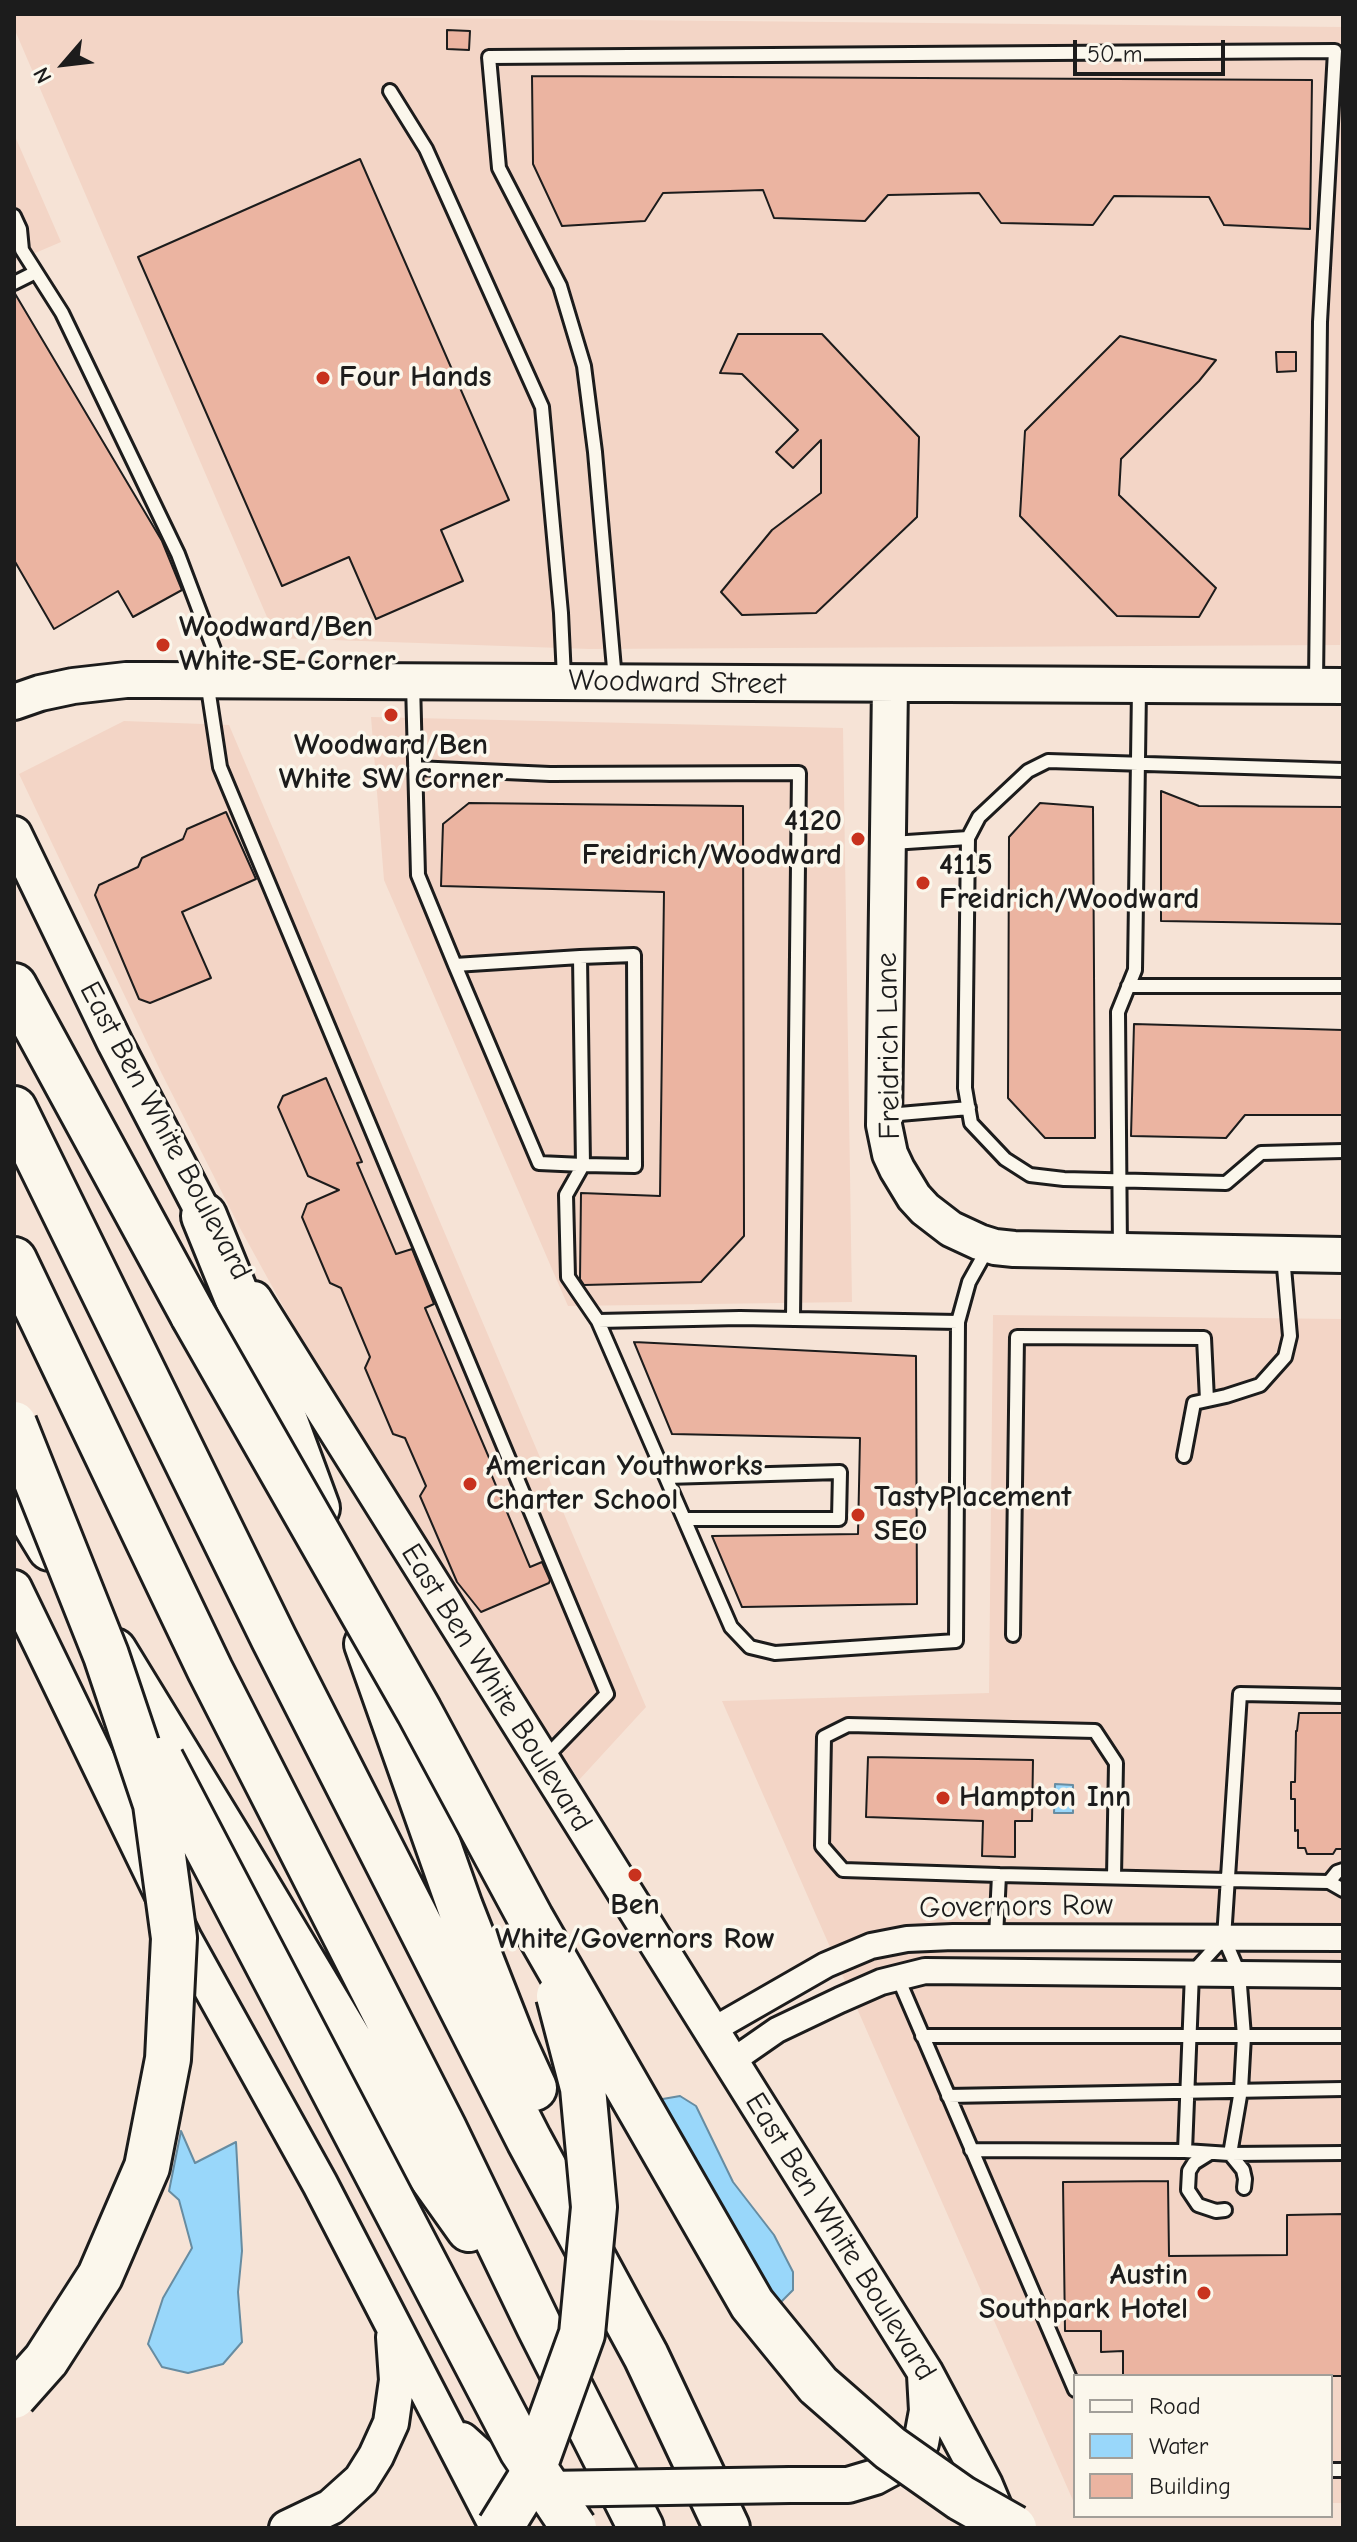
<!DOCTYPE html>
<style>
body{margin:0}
#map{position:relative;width:1357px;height:2542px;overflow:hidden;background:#f6e3d6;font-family:"Comic Neue",sans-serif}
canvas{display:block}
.frame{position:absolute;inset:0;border:16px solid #1c1c1c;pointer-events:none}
.legend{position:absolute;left:1073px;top:2374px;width:260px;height:144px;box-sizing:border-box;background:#fbf7ec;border:2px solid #a29f99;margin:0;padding:10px 14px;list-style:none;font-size:24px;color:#1c1c1c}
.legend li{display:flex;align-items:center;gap:16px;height:40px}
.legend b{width:40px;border:2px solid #a29f99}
.north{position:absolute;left:24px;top:24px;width:80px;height:80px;-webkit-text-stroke:6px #fbf7ec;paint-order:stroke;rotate:242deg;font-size:22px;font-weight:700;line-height:32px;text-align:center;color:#1c1c1c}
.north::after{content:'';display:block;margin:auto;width:28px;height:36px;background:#1c1c1c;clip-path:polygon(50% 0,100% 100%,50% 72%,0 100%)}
.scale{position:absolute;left:1073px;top:40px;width:152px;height:36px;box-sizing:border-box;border:4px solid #1c1c1c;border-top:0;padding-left:10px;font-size:24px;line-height:28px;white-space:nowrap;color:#1c1c1c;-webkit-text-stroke:6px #fbf7ec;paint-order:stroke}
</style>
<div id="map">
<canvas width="1357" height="2542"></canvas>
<div class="frame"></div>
<ul class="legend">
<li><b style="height:10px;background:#fbf7ec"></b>Road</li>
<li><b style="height:22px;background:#99d7fa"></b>Water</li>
<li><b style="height:22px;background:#ebb4a1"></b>Building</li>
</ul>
<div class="north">N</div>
<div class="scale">50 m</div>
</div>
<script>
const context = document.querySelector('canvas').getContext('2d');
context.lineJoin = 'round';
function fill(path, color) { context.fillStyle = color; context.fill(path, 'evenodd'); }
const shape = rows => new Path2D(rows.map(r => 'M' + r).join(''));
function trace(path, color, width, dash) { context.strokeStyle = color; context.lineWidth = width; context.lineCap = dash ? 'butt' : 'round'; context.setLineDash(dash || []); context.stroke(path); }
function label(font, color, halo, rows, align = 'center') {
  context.font = font + ' "Comic Neue",sans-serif'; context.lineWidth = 7; context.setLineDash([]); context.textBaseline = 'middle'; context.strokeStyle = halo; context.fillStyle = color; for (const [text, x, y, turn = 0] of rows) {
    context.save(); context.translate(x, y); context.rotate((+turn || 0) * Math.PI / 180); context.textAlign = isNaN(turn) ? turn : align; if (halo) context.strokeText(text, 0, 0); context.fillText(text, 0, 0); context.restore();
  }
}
const built = shape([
 [14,14,1343,27,1343,548,1340,645,589,649,276,638,14,28],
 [14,134,61,242,14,262],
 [371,717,843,728,852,1302,568,1306,384,880],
 [124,721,229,725,646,1707,579,1780,458,1596,320,1373,241,1230,162,1074,19,774],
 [993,1315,1343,1319,1343,2503,1331,2503,1331,2376,1075,2376,1075,2505,722,1701,989,1693]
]);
const water = shape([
 [1055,1784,1073,1785,1073,1813,1054,1813,1055,1784],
 [680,2096,696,2106,733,2182,774,2235,793,2272,793,2290,781,2302,767,2310,657,2100,680,2096],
 [181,2131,195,2163,236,2142,242,2251,238,2292,242,2342,223,2364,188,2373,162,2367,148,2344,163,2298,192,2248,179,2200,169,2191,181,2131]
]);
const building = shape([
 [447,30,470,31,469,50,447,49,447,30],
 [532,76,1312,80,1310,229,1224,225,1209,197,1114,196,1093,225,1001,223,979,193,888,195,865,221,774,218,763,190,663,193,645,221,562,226,533,164,532,76],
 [360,159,509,500,441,530,463,581,376,619,349,557,282,586,138,257,360,159],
 [14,292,162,541,182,590,133,617,118,591,54,629,14,560,14,292],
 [738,334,822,334,919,437,917,517,816,613,742,615,721,592,772,530,821,493,821,440,793,468,776,452,798,430,742,374,720,373,738,334],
 [1120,336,1216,360,1199,381,1121,459,1119,495,1216,588,1199,617,1117,616,1020,516,1025,431,1120,336],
 [1276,352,1296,352,1296,371,1277,372,1276,352],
 [1161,791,1199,806,1343,807,1343,924,1161,921,1161,791],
 [469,803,743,806,744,1236,701,1282,584,1285,580,1279,581,1193,660,1196,664,892,441,886,443,824,469,803],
 [1040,803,1093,807,1095,1138,1045,1138,1008,1098,1009,837,1040,803],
 [226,812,256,879,182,912,211,978,150,1003,139,999,95,895,99,885,138,867,142,858,183,839,187,829,226,812],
 [1134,1024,1343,1030,1343,1115,1245,1115,1226,1138,1131,1136,1134,1024],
 [326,1078,362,1162,357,1163,396,1254,412,1249,434,1304,425,1308,493,1467,489,1469,530,1567,542,1562,550,1580,549,1583,481,1612,457,1582,420,1496,426,1486,405,1438,393,1434,365,1368,370,1357,341,1288,330,1283,302,1217,307,1204,339,1190,308,1176,278,1107,283,1096,326,1078],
 [634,1342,916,1356,917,1604,742,1607,712,1536,858,1534,860,1438,672,1434,634,1342],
 [1299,1713,1343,1713,1343,1849,1336,1849,1333,1854,1307,1854,1305,1848,1298,1848,1298,1830,1295,1831,1295,1799,1291,1799,1291,1782,1295,1782,1296,1731,1297,1731,1299,1713],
 [868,1757,1033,1760,1032,1821,1015,1821,1015,1857,982,1856,983,1821,866,1817,868,1757],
 [1168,2181,1169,2256,1287,2255,1287,2215,1343,2214,1343,2376,1123,2376,1123,2351,1101,2352,1101,2331,1065,2331,1063,2182,1168,2181]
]);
const lane = shape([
 [390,91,426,149,542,407,561,613,564,678],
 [14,216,20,229,22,250,62,313,178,554,224,676],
 [14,283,36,272],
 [615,680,595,452,584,366,560,286,499,168,489,57,1335,51,1320,322,1316,683],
 [207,681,220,767,607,1694,544,1759],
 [413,683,418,875,455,965,539,1163,583,1165,580,957,455,965],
 [415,768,550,774,799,773,793,1318],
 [1343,770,1048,761,1028,771,979,817,968,838,965,1088,971,1123,1005,1159,1030,1175,1064,1179,1226,1183,1261,1153,1343,1151],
 [892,843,968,838],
 [580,957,634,955,635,1166,583,1165,566,1195,568,1277,598,1321],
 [1128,986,1343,986],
 [888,1115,969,1108],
 [1120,1251,1118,1012,1135,970,1139,689],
 [958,1322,740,1318,598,1321,731,1627,750,1647,775,1653,956,1641,958,1322,969,1282,988,1248],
 [1184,1456,1194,1403,1226,1396,1260,1385,1285,1357,1290,1336,1283,1256],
 [666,1477,840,1472,839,1519,684,1519],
 [1013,1635,1017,1337,1204,1338,1207,1400],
 [1343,1696,1240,1694,1224,1938,1239,1973,1244,2036,1241,2090,1230,2154,1343,2153],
 [1114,1877,1116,1763,1095,1731,848,1725,824,1737,822,1846,843,1870,999,1875,1228,1880,1329,1882,1343,1890],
 [1329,1882,1337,1872,1343,1870],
 [996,1937,999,1875],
 [898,1978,1075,2390],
 [922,2036,1343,2036],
 [948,2096,1343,2089],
 [971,2150,1185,2151,1230,2154,1243,2170,1245,2179,1244,2188],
 [1185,2151,1192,1973,1222,1940],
 [1210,2153,1194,2163,1189,2171,1188,2190,1198,2205,1216,2211,1225,2210],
 [1331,2470,1343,2470]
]);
const street = shape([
 [711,2031,826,1965,871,1946,907,1939,953,1937,1343,1938],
 [731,2062,777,2030,840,2000,881,1982,925,1971,1343,1975]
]);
const secondary = shape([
 [890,685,884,1125,890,1154,897,1169,914,1197,925,1209,951,1229,979,1242,995,1247,1014,1249,1343,1255],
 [14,702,40,693,73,686,126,680,156,680,1343,686],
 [14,834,115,1043,216,1237],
 [254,1299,925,2372,985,2485,1003,2528],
 [14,1588,184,1939,320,2184,498,2528],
 [462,2440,494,2469,515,2481,546,2489],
 [790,2485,848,2485,875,2477,899,2464,921,2443,927,2411,925,2375],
 [287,2528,331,2507,361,2480,376,2456,391,2423,397,2380,394,2337]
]);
const highway = shape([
 [14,986,193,1315],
 [14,1109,274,1639,529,2140,646,2356,727,2528],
 [204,1216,261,1356,317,1508],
 [14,1260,210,1670,444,2129,539,2326,641,2528],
 [14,1489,50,1548],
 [367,1644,460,1907,513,2042,534,2088],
 [114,1651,235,1849,427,2170,469,2229]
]);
const secondaryBridge = shape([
 [546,2489,790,2485]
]);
const highwayBridge = shape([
 [193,1315,419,1711,531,1919,752,2304,818,2385,890,2448,961,2498,1014,2528],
 [14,1424,106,1655,156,1804,174,1938,168,2059,147,2167,100,2276,46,2360,14,2396],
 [161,1760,522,2450,574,2528],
 [500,2528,529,2481,582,2334,594,2207,583,2088,559,1996]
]);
const markers = [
 [323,378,8,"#c8321e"],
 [163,645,8,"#c8321e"],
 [391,715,8,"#c8321e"],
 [858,839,8,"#c8321e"],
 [923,883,8,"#c8321e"],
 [470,1484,8,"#c8321e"],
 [858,1515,8,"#c8321e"],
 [943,1798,8,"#c8321e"],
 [635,1875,8,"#c8321e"],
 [1204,2293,8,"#c8321e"]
];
const poiNames = [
 ["Four Hands",339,378],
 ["Woodward/Ben",179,628],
 ["White SE Corner",179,662],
 ["Woodward/Ben",391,746,"center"],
 ["White SW Corner",391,780,"center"],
 ["4120",842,822,"right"],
 ["Freidrich/Woodward",842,856,"right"],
 ["4115",939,866],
 ["Freidrich/Woodward",939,900],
 ["American Youthworks",486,1467],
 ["Charter School",486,1501],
 ["TastyPlacement",874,1498],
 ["SEO",874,1532],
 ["Hampton Inn",959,1798],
 ["Ben",635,1906,"center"],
 ["White/Governors Row",635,1940,"center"],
 ["Austin",1188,2276,"right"],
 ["Southpark Hotel",1188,2310,"right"]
];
const streetNames = [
 ["Woodward Street",677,683,1],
 ["Freidrich Lane",889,1046,-91],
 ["East Ben White Boulevard",165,1131,62],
 ["East Ben White Boulevard",496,1688,58],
 ["Governors Row",1016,1907,-1],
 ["East Ben White Boulevard",840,2237,58]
];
fill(built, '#f3d5c6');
fill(water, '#99d7fa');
trace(water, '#678ca1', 2);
fill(building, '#ebb4a1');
trace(building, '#1c1c1c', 2);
trace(lane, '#1c1c1c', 18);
trace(street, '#1c1c1c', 30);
trace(secondary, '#1c1c1c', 40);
trace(highway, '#1c1c1c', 50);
trace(lane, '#fbf7ec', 12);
trace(street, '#fbf7ec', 24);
trace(secondary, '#fbf7ec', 34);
trace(highway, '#fbf7ec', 44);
trace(secondaryBridge, '#1c1c1c', 40, []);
trace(highwayBridge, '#1c1c1c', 50, []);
trace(secondaryBridge, '#fbf7ec', 34);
trace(highwayBridge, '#fbf7ec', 44);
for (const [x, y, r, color] of markers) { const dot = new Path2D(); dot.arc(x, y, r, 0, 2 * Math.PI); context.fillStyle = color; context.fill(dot); trace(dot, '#fbf7ec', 3); }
label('bold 30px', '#1c1c1c', '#fbf7ec', poiNames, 'left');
label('30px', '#1c1c1c', '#fbf7ec', streetNames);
</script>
